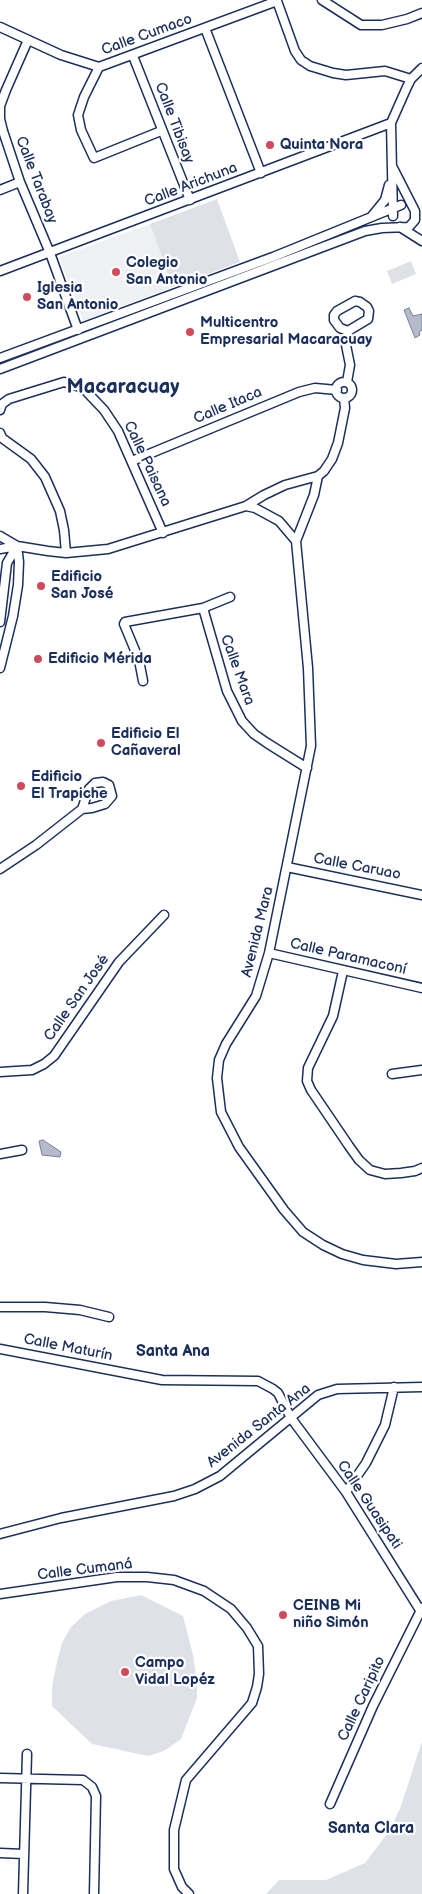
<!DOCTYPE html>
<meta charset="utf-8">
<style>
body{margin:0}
canvas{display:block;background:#fff}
</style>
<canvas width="422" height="1894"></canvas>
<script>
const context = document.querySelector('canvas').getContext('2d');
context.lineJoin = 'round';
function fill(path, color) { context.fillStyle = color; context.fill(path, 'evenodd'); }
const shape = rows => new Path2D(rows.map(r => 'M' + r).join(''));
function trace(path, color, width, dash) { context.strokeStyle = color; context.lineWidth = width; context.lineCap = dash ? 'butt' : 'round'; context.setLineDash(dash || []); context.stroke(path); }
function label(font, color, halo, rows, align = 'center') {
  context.font = font + ' "Balsamiq Sans",sans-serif'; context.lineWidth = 4.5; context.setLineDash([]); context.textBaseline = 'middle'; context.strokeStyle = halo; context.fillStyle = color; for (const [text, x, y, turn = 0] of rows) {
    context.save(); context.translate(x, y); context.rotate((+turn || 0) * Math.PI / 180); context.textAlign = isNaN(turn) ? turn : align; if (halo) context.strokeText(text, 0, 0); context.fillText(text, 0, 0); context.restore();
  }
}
const built = shape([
 [150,224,173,287,83,321,59,257]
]);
const green = shape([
 [217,199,240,262,173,287,150,224],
 [411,261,416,274,392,284,387,271],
 [141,1595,183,1616,193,1655,197,1683,197,1698,181,1739,164,1751,148,1756,92,1744,52,1706,52,1687,57,1662,62,1643,71,1627,85,1614,111,1601],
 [422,1741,422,1894,266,1894,279,1880,326,1880,365,1863,390,1830,401,1806]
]);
const water = shape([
 [409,308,413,316,422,314,422,330,419,332,420,335,415,338,404,310,409,308],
 [43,1140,61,1152,60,1157,42,1155,39,1141,43,1140]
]);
const minor = shape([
 [322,0,361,25,382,25,407,19,422,13],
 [277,1,295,51,301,60,310,66,333,73,346,75,385,71,411,79],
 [0,27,61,55,99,67,277,1],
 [205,28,261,173],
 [28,40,6,90,0,106,0,119,3,131,20,182,50,253,78,330],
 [133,56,190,200],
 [99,67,84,97,78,115,81,130,94,158,161,131],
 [0,190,20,182],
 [372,216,385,200,389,185],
 [393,216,391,123,407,87,411,79,422,68],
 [400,227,422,241],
 [0,271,391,123],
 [355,301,360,302,367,307,369,311,368,319,348,331,340,328,334,320,334,315,337,311,355,301],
 [0,358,273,257,401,205],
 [0,369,365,231,382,228,409,227,415,220,415,211,392,166],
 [347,382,350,365,346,345,348,331],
 '336 390a8 8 0 1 1 16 0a8 8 0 1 1-16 0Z',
 [0,410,2,404,9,399,64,382,83,388,104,410,118,431,163,533],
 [0,433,2,438,31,459,45,477,60,511,64,530,66,553],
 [132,461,299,392,315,388,337,390],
 [246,506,255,508,279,521,296,541,308,668,311,746,269,953,256,996,226,1044,219,1060,217,1078,221,1112,239,1147,284,1210,303,1232,323,1245,342,1254,363,1260,396,1264,422,1262],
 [0,536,17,546,48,551,66,553,108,549,246,506,264,495,285,485,318,476,324,471,332,459,338,443,345,408,344,398],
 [296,541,314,495,318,476],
 [0,549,17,546],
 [203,608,227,691,242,721,254,734,267,743,307,768],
 [0,622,7,563,17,546],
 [0,668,13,616,18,585,19,562,17,546],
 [143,681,139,660,124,624,125,622,203,608,230,597],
 [287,867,422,895],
 [0,869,36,845,82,809,92,808,105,804,112,796,109,785,103,782,95,783,89,789,82,809],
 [269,953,422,988],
 [343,971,333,1016,308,1068,307,1081,311,1090,349,1146,359,1160,370,1170,385,1174,401,1173,415,1171,422,1168],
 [0,1072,32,1070,44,1064,54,1056,119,962,164,915],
 [392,1074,422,1070],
 [0,1154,22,1150],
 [0,1307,45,1307,80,1310,109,1317],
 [0,1349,162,1380,258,1381,273,1389,278,1393,291,1418,346,1492,420,1610],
 [346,1492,366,1463,385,1425,394,1387],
 [0,1534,61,1518,174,1496,195,1489,220,1476,318,1395,337,1389,422,1387],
 [0,1594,117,1577,147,1577,174,1580,204,1591,231,1609,247,1628,258,1646,259,1674,257,1687,252,1703,186,1780,174,1830,174,1869,182,1887,189,1894],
 [0,1778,83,1780,92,1787,96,1796,94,1894],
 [330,1804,373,1706,422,1608],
 [0,1853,24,1854],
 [23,1894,27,1754]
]);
const markers = [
 [270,145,5,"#d1495b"],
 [116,272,5,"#d1495b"],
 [27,297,5,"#d1495b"],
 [190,332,5,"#d1495b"],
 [41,586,5,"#d1495b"],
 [38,659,5,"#d1495b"],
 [101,743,5,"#d1495b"],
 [21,786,5,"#d1495b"],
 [283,1615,5,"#d1495b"],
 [125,1672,5,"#d1495b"]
];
const streetNames = [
 ["Calle Cumaco",147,35,-20],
 ["Calle Tibisay",174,123,69],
 ["Calle Tarabay",36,180,69],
 ["Calle Arichuna",191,185,-21],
 ["Calle Itaca",228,406,-23],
 ["Calle Paisana",147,464,65],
 ["Calle Mara",237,670,70],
 ["Calle Caruao",357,867,11],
 ["Avenida Mara",258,932,-76],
 ["Calle Paramaconí",348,957,13],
 ["Calle San José",77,998,-55],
 ["Calle Maturín",68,1348,11],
 ["Avenida Santa Ana",259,1426,-38],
 ["Calle Guasipati",369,1505,56],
 ["Calle Cumaná",85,1570,-7],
 ["Calle Caripito",362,1699,-65]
];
const poiNames = [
 ["Quinta Nora",280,145],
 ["Colegio",126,263],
 ["San Antonio",126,280],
 ["Iglesia",37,288],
 ["San Antonio",37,305],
 ["Multicentro",200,323],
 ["Empresarial Macaracuay",200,340],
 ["Edificio",51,577],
 ["San José",51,594],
 ["Edificio Mérida",48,659],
 ["Edificio El",111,734],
 ["Cañaveral",111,751],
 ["Edificio",31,777],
 ["El Trapiche",31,794],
 ["CEINB Mi",293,1606],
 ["niño Simón",293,1623],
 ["Campo",135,1663],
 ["Vidal Lopéz",135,1680]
];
const neighbourhoodNames = [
 ["Santa Ana",173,1352],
 ["Santa Clara",371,1829]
];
const districtNames = [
 ["Macaracuay",123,388]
];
fill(built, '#eff0f4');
fill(green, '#dee1e7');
fill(water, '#b5bbca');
trace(water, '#77839f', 1);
trace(minor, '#1b2f5e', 11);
trace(minor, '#fff', 8);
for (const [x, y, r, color] of markers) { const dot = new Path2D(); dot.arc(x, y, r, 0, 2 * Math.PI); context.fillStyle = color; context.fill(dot); trace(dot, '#fff', 2); }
label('15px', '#1b2f5e', '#fff', streetNames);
label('bold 15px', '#1b2f5e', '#fff', poiNames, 'left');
label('bold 16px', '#1b2f5e', '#fff', neighbourhoodNames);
label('bold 20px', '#1b2f5e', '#fff', districtNames);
</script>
